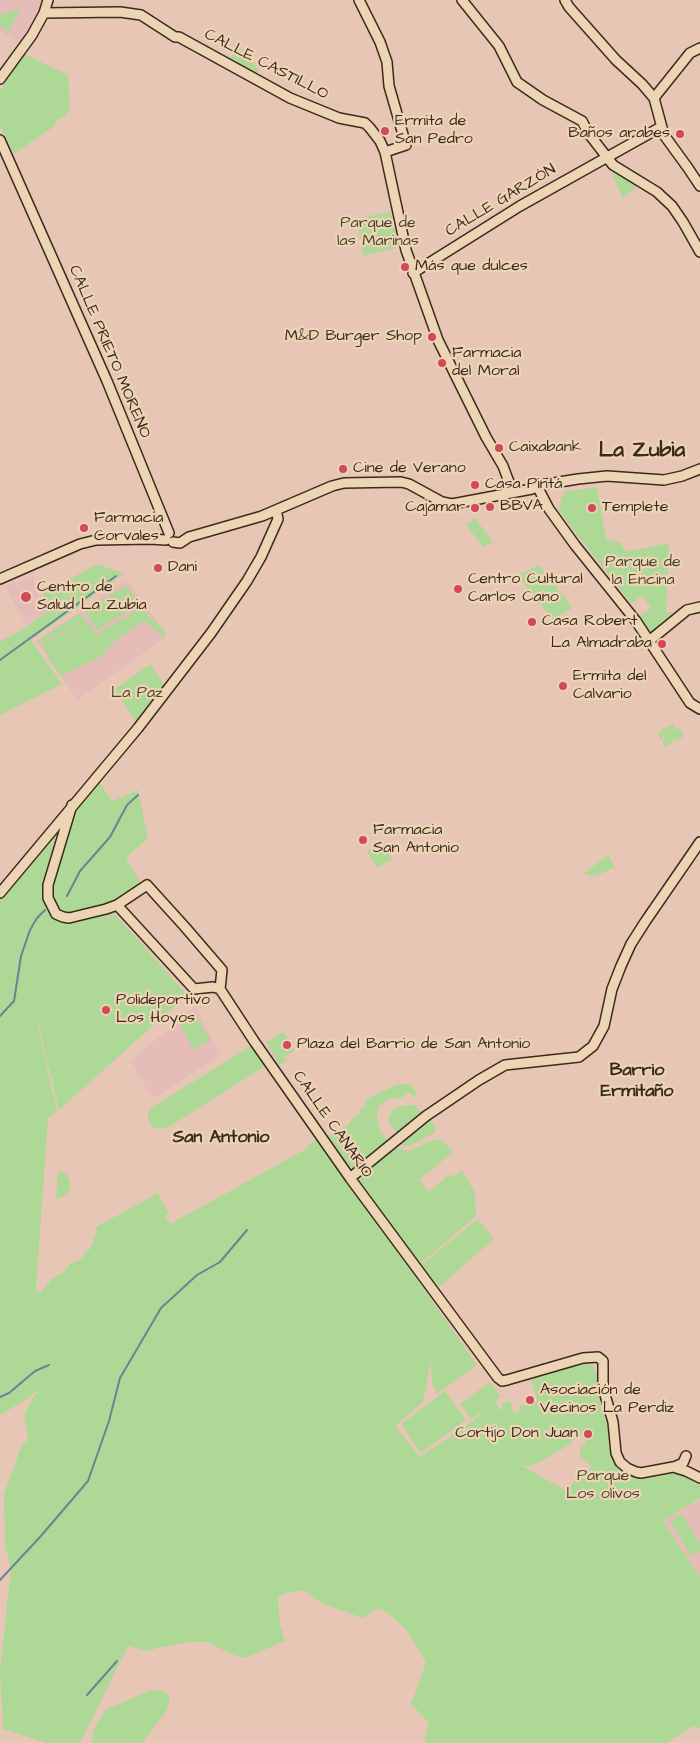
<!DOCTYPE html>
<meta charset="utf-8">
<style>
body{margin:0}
canvas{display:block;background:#e8c6b6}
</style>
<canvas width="700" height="1743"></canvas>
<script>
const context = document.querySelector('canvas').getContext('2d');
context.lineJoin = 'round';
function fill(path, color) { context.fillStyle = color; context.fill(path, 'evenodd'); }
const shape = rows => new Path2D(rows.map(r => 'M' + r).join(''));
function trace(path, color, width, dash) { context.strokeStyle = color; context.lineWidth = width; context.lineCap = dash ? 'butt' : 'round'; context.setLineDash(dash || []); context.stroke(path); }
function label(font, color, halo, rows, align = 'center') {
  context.font = font + ' "Architects Daughter",sans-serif'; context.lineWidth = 4.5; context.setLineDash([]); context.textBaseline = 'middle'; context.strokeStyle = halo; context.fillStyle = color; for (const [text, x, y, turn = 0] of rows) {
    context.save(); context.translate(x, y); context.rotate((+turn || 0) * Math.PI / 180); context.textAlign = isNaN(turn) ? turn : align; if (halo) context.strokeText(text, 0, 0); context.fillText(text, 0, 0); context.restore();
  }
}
const built = shape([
 [0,0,44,0,37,19,21,43,0,31],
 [32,575,42,603,48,611,26,625,5,586,22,580,28,579,31,580],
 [126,579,154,618,164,629,165,638,77,700,36,641],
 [195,1006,221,1055,156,1097,151,1096,131,1061],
 [700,1499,700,1576,664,1521]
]);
const green = shape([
 [21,7,9,31,0,27,0,10,2,15],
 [238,46,259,70,257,75,230,59],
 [24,54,68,75,70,109,65,116,57,120,53,127,14,154,0,126,0,90],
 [613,170,637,186,623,198,611,171],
 [391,212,399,247,363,256,357,218],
 [597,487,606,539,621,543,626,552,669,543,666,613,671,612,672,616,651,633,639,617,651,608,642,596,631,604,558,510,562,504,560,503,562,496,564,497,565,493,564,492],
 [475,518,493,542,483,547,466,525],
 [98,564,124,574,31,640,62,684,0,715,0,641,19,632,48,611,43,593],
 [539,565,572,607,571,609,552,619,541,604,539,605,518,575],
 [127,585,139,604,97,630,85,611],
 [142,607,148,616,164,629,165,638,144,621,114,642,100,657,61,676,51,663,42,643,74,628,83,647,75,627,41,642,37,641,80,613,96,634],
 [150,664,166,687,136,721,114,690],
 [673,724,679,733,678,729,680,728,684,736,676,741,674,738,673,740,674,742,665,747,662,741,665,739,661,733,665,730,660,732,663,738,661,740,657,732,665,727,666,729],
 [97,778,112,801,138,790,148,838,126,858,142,885,105,906,71,913,62,912,56,907,52,898,54,883,74,809],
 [57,831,42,886,44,903,53,919,74,922,113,912,100,925,114,913,187,995,59,1110,39,1028,49,1018,38,1027,57,1111,48,1118,36,1290,40,1293,52,1279,64,1272,69,1265,84,1257,83,1253,90,1249,97,1231,96,1227,158,1193,169,1214,165,1216,170,1224,308,1148,309,1144,318,1138,477,1365,437,1394,432,1382,431,1360,423,1402,395,1426,420,1457,469,1424,489,1407,471,1419,460,1404,490,1382,501,1397,495,1402,503,1412,502,1403,510,1401,514,1413,521,1411,520,1406,537,1401,531,1379,586,1363,593,1366,597,1373,600,1405,608,1428,609,1441,607,1443,610,1445,612,1459,616,1465,624,1472,632,1475,673,1472,685,1474,700,1486,700,1498,663,1521,700,1577,700,1728,693,1726,666,1743,426,1743,425,1739,429,1723,411,1704,426,1663,407,1631,388,1613,379,1608,363,1618,321,1603,304,1590,283,1594,278,1598,280,1625,285,1641,245,1658,231,1654,207,1642,192,1642,166,1646,147,1651,128,1646,80,1743,47,1743,3,1729,0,1669,11,1569,5,1545,4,1494,22,1445,28,1439,24,1415,37,1391,54,1371,29,1398,0,1415,0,893],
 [578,1430,587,1444,581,1446,580,1456,592,1467,565,1490,521,1465,532,1466,571,1444],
 [384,842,392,859,377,868,367,851],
 [608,855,615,867,596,876,587,875,584,873],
 [194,1012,210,1040,194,1050,178,1021],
 [284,1032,294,1051,283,1058,284,1059,286,1058,287,1061,279,1065,266,1042],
 [254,1044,267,1065,167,1128,158,1129,152,1127,148,1119,149,1111,154,1106],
 [398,1084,411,1084,418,1095,412,1097,411,1093,405,1093,404,1097,388,1099,379,1106,377,1115,379,1129,388,1141,356,1167,349,1166,328,1136,349,1125,352,1119,360,1113,359,1110,366,1105,365,1100],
 [415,1105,424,1115,400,1134,392,1128,388,1120,392,1110,401,1106],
 [430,1117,436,1132,410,1146,401,1145,401,1142],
 [438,1139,444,1142,453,1152,419,1180,429,1192,450,1174,453,1177,462,1170,475,1193,476,1216,421,1263,389,1225,360,1181,362,1173,396,1148,410,1151,432,1140],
 [58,1170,67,1174,70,1184,69,1190,66,1195,56,1199],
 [478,1219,494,1239,438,1288,421,1265],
 [445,1391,466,1420,421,1453,401,1424],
 [682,1514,700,1544,700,1551,691,1556,670,1521],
 [153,1689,167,1693,170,1699,166,1712,142,1743,92,1743,93,1731,105,1710]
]);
const stream = shape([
 [0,660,116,576],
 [67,896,80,871,110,837,127,805,138,795],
 [0,1016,14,1001,21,956,30,930,37,918,45,910],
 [0,1397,9,1393,35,1371,49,1365],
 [0,1580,40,1537,88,1481,109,1421,120,1378,161,1308,197,1275,220,1262,247,1230],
 [87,1695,117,1661]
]);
const minor = shape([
 [359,0,380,42,387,62,389,86,406,145,385,152],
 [462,0,499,46,517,82,543,100,582,121,589,134,613,165,657,192,672,206,683,222,700,252],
 [565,0,569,7,616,60,642,84,654,98,664,135,688,168,700,186],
 [44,13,120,12,141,15,175,37,179,37,290,98,339,118,365,123,370,128,380,141,385,152,406,250,438,340,486,437,503,466,512,490],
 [0,79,32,35,44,13,48,0],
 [654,98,690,53,700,48],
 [0,140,107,381,169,533],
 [413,273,520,206,661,127],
 [537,486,549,509,575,545,636,621,690,703,700,709],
 [173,542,180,543,189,537,262,516,332,486,344,483,401,482,409,484,442,502,452,504,532,489,541,485,578,479,607,476,664,480,682,476,700,469],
 [0,579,80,544,96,540,150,539,166,540],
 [649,641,687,610,700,607],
 [72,805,48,885,48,898,56,914,63,917,69,918,106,909,117,905,147,885,185,927,222,970,220,989,254,1041,350,1178,498,1378,502,1381,507,1380,583,1358,598,1357,603,1361,603,1388,613,1422,616,1453,620,1462,627,1468,636,1472,641,1473,673,1467,686,1471,700,1478],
 [0,893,138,728,211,633,247,581,261,557,278,519,276,510],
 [117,905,194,989,213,987,220,989],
 [350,1178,426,1116,479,1080,505,1065,579,1057,593,1046,604,1026,612,989,621,966,631,944,645,922,700,842],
 [674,1467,683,1463,686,1456]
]);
const markers = [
 [385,131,5,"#d1495b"],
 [680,134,5,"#d1495b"],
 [405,267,5,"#d1495b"],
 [432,337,5,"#d1495b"],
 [442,363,5,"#d1495b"],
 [499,448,5,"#d1495b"],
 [343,469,5,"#d1495b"],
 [475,485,5,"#d1495b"],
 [490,507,5,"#d1495b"],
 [475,508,5,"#d1495b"],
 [592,508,5,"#d1495b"],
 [84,528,5,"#d1495b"],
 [158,568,5,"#d1495b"],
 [458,589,5,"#d1495b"],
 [26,597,6,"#d1495b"],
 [532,622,5,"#d1495b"],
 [662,644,5,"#d1495b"],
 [563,686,5,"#d1495b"],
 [363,840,5,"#d1495b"],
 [106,1010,5,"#d1495b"],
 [287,1045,5,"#d1495b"],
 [530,1400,5,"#d1495b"],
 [588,1434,5,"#d1495b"]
];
const streetNames = [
 ["CALLE CASTILLO",266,65,27],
 ["CALLE GARZÓN",501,201,-31],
 ["CALLE PRIETO MORENO",109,352,67],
 ["CALLE CANARIO",332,1125,55]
];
const poiNames = [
 ["Ermita de",395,122],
 ["San Pedro",395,140],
 ["Baños arabes",670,134,"right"],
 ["Más que dulces",415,267],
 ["M&D Burger Shop",422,337,"right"],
 ["Farmacia",452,354],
 ["del Moral",452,372],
 ["Caixabank",509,448],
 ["Cine de Verano",353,469],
 ["Casa Pintá",485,485],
 ["BBVA",500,507],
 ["Cajamar",465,508,"right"],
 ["Templete",602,508],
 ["Farmacia",94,519],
 ["Corvales",94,537],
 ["Dani",168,568],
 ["Centro Cultural",468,580],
 ["Carlos Cano",468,598],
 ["Centro de",37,588],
 ["Salud La Zubia",37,606],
 ["Casa Robert",542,622],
 ["La Almadraba",652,644,"right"],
 ["Ermita del",573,677],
 ["Calvario",573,695],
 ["Farmacia",373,831],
 ["San Antonio",373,849],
 ["Polideportivo",116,1001],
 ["Los Hoyos",116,1019],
 ["Plaza del Barrio de San Antonio",297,1045],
 ["Asociación de",540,1391],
 ["Vecinos La Perdiz",540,1409],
 ["Cortijo Don Juan",578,1434,"right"]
];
const parkNames = [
 ["Parque de",378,224],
 ["las Marinas",378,242],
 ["Parque de",643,563],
 ["la Encina",643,581],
 ["La Paz",137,694],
 ["Parque",603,1477],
 ["Los olivos",603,1495]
];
const neighbourhoodNames = [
 ["Barrio",637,1071],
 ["Ermitaño",637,1092],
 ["San Antonio",221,1138]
];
const districtNames = [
 ["La Zubia",642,452]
];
fill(built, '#e5bcb7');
fill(green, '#aed896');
trace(stream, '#698497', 2);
trace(minor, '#3b2a1e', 12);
trace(minor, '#ecd4b4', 9);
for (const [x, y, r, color] of markers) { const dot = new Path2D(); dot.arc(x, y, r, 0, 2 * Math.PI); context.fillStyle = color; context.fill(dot); trace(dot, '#ecd4b4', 2); }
label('16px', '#3b2a1e', '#ecd4b4', streetNames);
label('16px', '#3b2a1e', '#ecd4b4', poiNames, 'left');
label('16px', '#4c4430', '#ecd4b4', parkNames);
label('bold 18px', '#3b2a1e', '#ecd4b4', neighbourhoodNames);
label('bold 21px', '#3b2a1e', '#ecd4b4', districtNames);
</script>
